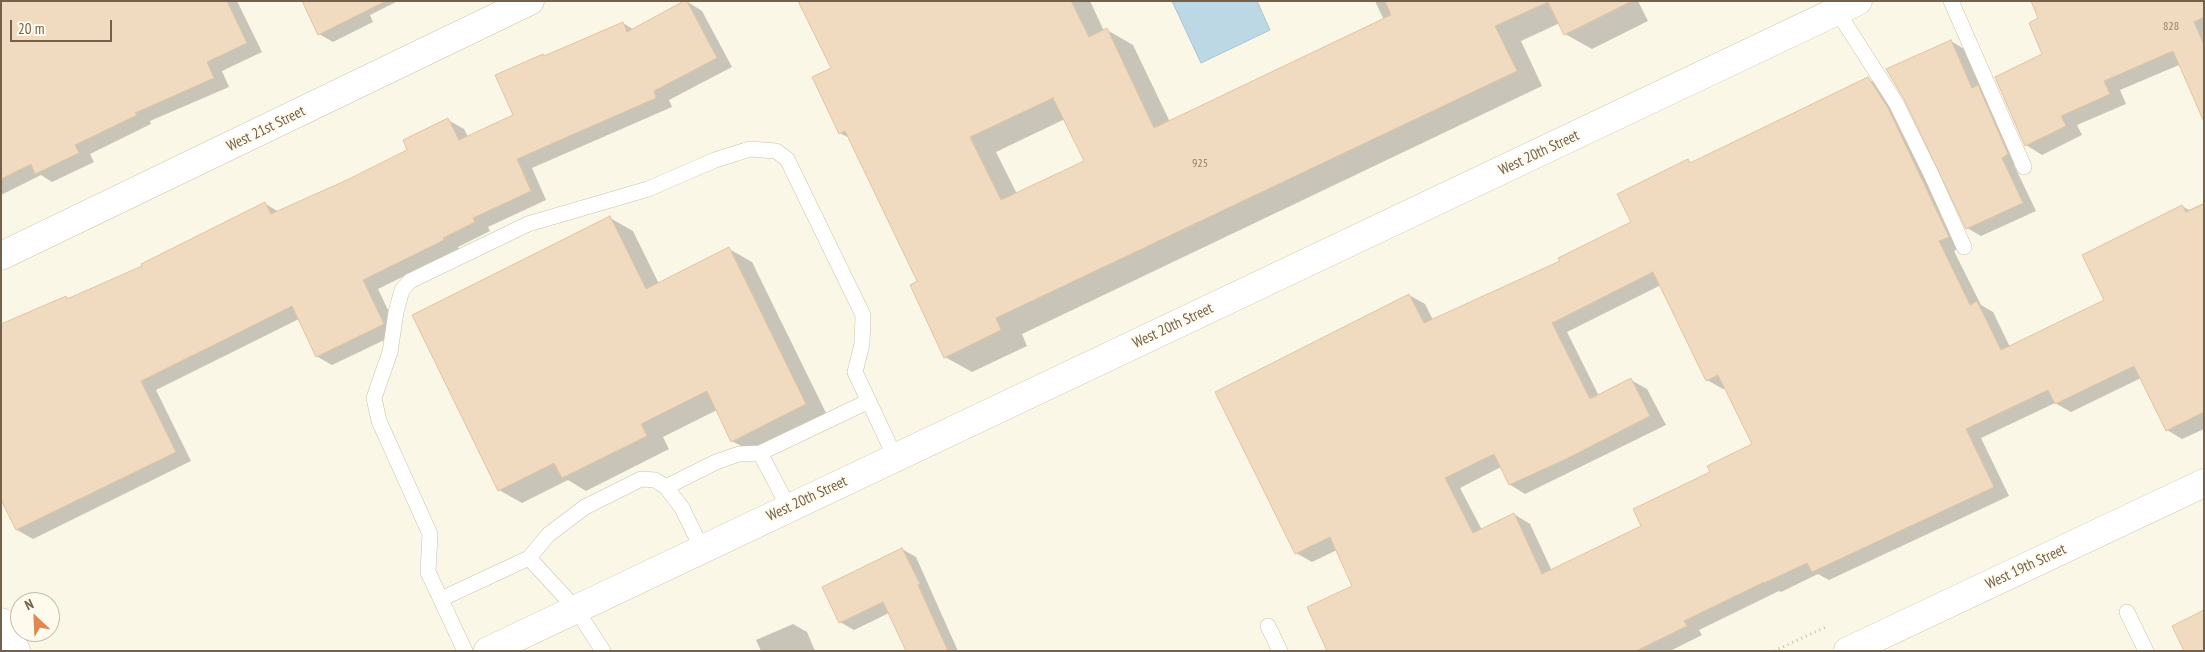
<!DOCTYPE html>
<style>
body{margin:0}
#map{position:relative;width:2205px;height:652px;overflow:hidden;background:#fbf7e7;font-family:"PT Sans Narrow",sans-serif}
canvas{display:block}
.frame{position:absolute;inset:0;border:2px solid #74614c;pointer-events:none}
.north{position:absolute;left:10px;top:592px;width:50px;height:50px;box-sizing:border-box;background:#fefaed;border:1px solid #c7bdad;border-radius:50%;rotate:335deg;font-size:14px;font-weight:700;line-height:20px;text-align:center;color:#74614c}
.north::after{content:'';display:block;margin:auto;width:18px;height:22px;background:#df8852;clip-path:polygon(50% 0,100% 100%,50% 72%,0 100%)}
.scale{position:absolute;left:10px;top:20px;width:102px;height:22px;box-sizing:border-box;border:2px solid #74614c;border-top:0;padding-left:6px;font-size:15px;line-height:18px;white-space:nowrap;color:#74614c;-webkit-text-stroke:4px #fefaed;paint-order:stroke}
</style>
<div id="map">
<canvas width="2205" height="652"></canvas>
<div class="frame"></div>
<div class="north">N</div>
<div class="scale">20 m</div>
</div>
<script>
const context = document.querySelector('canvas').getContext('2d');
context.lineJoin = 'round';
function fill(path, color) { context.fillStyle = color; context.fill(path, 'evenodd'); }
const shape = rows => new Path2D(rows.map(r => 'M' + r).join(''));
function trace(path, color, width, dash) { context.strokeStyle = color; context.lineWidth = width; context.lineCap = dash ? 'butt' : 'round'; context.setLineDash(dash || []); context.stroke(path); }
function label(font, color, halo, rows, align = 'center') {
  context.font = font + ' "PT Sans Narrow",sans-serif'; context.lineWidth = 4; context.setLineDash([]); context.textBaseline = 'middle'; context.strokeStyle = halo; context.fillStyle = color; for (const [text, x, y, turn = 0] of rows) {
    context.save(); context.translate(x, y); context.rotate((+turn || 0) * Math.PI / 180); context.textAlign = isNaN(turn) ? turn : align; if (halo) context.strokeText(text, 0, 0); context.fillText(text, 0, 0); context.restore();
  }
}
const water = shape([
 [1172,1,1257,1,1270,30,1201,63,1172,1]
]);
const shadow = shape([
 [1,1,237,1,262,52,222,71,229,87,150,121,151,124,90,154,94,162,52,182,41,175,1,195],
 [303,1,398,1,370,15,373,22,333,42,319,34],
 [686,1,702,11,732,67,669,100,672,107,532,168,546,200,488,227,490,231,458,247,459,249,378,289,399,333,332,365,316,356,299,319,156,390,191,461,33,539,17,530,1,497,66,297,69,299,143,267,264,203,279,212,350,180,409,150,448,120,464,129,468,137,514,116,543,55,546,57,623,23,634,30],
 [800,1,1090,1,1104,31,1107,30,1133,45,1170,122,1384,20,1375,1,1638,1,1648,21,1592,49,1565,34,1560,23,1521,41,1542,86,1022,334,1027,346,972,372,945,357,919,282,851,139,840,133,833,69],
 [1065,119,1086,162,1017,194,996,152],
 [2204,1,2204,101,2179,65,2120,90,2126,104,2077,125,2082,135,2042,155,2026,145,1996,78],
 [1951,41,1964,49,2021,162,2014,165,2036,211,1981,236,1967,228],
 [1868,79,1884,88,1964,246,1954,251,1981,305,1993,312,2010,347,2105,300,2182,206,2189,210,2204,203,2204,429,2182,439,2167,430,2141,378,2071,412,2055,403,1981,438,2009,496,1829,580,1818,574,1781,592,1779,591,1699,630,1702,635,1670,651,1328,651,1354,586,1337,550,1312,562,1296,553,1409,295,1425,304,1433,320,1561,261,1633,222,1688,161,1692,163],
 [1661,285,1707,380,1723,389,1726,388,1754,445,1711,472,1643,526,1552,571,1530,524,1514,514,1482,530,1460,488,1501,467,1509,484,1525,494,1666,425,1647,389,1631,380,1599,396,1567,332],
 [610,218,633,231,659,284,729,249,752,262,828,417,755,454,732,441,717,410,663,437,669,449,586,491,568,480,522,503,499,490],
 [902,549,916,557,958,651,907,651,889,613,854,630,840,622,823,588],
 [793,624,807,632,815,651,761,651,756,640]
]);
const building = shape([
 [1,1,227,1,247,43,207,62,214,78,135,113,137,115,75,145,79,153,35,174,31,164,1,179,1,1],
 [302,1,386,1,318,35,302,1],
 [684,1,687,1,717,58,654,91,656,98,517,159,531,191,473,218,475,222,443,238,444,240,363,280,384,324,316,357,292,306,141,381,176,452,16,530,1,500,1,324,66,296,67,299,142,266,141,264,265,202,271,214,349,179,407,150,403,140,448,118,459,140,513,115,495,75,543,54,544,56,623,22,627,32,684,1],
 [798,1,1071,1,1089,37,1107,28,1154,128,1391,15,1385,1,1632,1,1564,35,1548,2,1495,26,1517,71,996,318,1001,330,944,358,910,285,917,281,845,131,839,134,812,77,831,68,798,1],
 [1053,98,1084,161,1001,200,970,137,1053,98],
 [2031,1,2204,1,2204,17,2194,22,2204,45,2204,122,2173,51,2104,81,2110,94,2061,116,2066,126,2025,146,1995,77,2042,54,2029,23,2038,18,2031,1],
 [1951,40,1972,88,1978,85,2008,154,2002,158,2023,203,1966,229,1904,99,1886,69,1951,40],
 [1868,77,1888,108,1949,237,1939,241,1970,305,1977,301,2001,350,2104,300,2082,255,2182,205,2186,212,2204,204,2204,412,2166,431,2134,366,2055,404,2048,390,1966,429,1994,487,1812,572,1807,563,1764,583,1764,582,1684,621,1687,626,1636,651,1327,651,1307,607,1352,586,1330,537,1295,554,1215,392,1409,294,1424,323,1560,261,1558,258,1631,222,1617,194,1688,159,1690,163,1868,77],
 [1653,272,1706,381,1718,375,1752,444,1707,466,1710,472,1633,509,1641,526,1542,574,1514,513,1473,533,1445,478,1494,454,1509,485,1568,458,1650,416,1631,378,1590,399,1552,323,1653,272],
 [610,216,646,289,729,247,806,404,731,442,707,391,641,424,647,436,562,478,554,463,498,491,412,315,610,216],
 [902,548,920,584,918,585,948,651,906,651,883,602,839,623,822,587,902,548],
 [2204,610,2204,651,2184,651,2172,626,2204,610]
]);
const path = shape([
 [1774,651,1826,627]
]);
const service = shape([
 [1951,1,2024,167],
 [1837,11,1896,103,1932,176,1964,247],
 [760,453,869,401],
 [666,487,716,462,739,454,760,453,789,508],
 [529,558,576,609,603,651],
 [441,599,529,558,548,535,585,507,641,479,655,480,666,487,682,508,702,549],
 [2127,612,2146,651],
 [1268,626,1280,651],
 [465,651,428,572,430,534,379,421,374,398,390,352,396,312,402,290,410,281,528,224,648,189,715,160,750,149,776,151,787,159,863,315,862,344,855,372,895,457]
]);
const minor = shape([
 [1,256,530,1],
 [1,622,16,651]
]);
const tertiary = shape([
 [1848,651,2204,483]
]);
const secondary = shape([
 [488,651,1858,1]
]);
const numberNames = [
 ["828",2171,27],
 ["925",1200,164]
];
const streetNames = [
 ["West 21st Street",266,129,-26],
 ["West 20th Street",1539,153,-25],
 ["West 20th Street",1173,326,-25],
 ["West 20th Street",807,499,-25],
 ["West 19th Street",2026,567,-25]
];
fill(water, '#bcd8e4');
trace(water, '#a3c5d6', 1);
fill(shadow, '#0003');
fill(building, '#f0dac0');
trace(building, '#e1c4a1', 1);
trace(service, '#cdc0ad', 16);
trace(minor, '#cdc0ad', 29);
trace(tertiary, '#cdc0ad', 29);
trace(secondary, '#cfc1ab', 29);
trace(path, '#d5bea3', 3, [1, 4]);
trace(service, '#fff', 15);
trace(minor, '#fff', 28);
trace(tertiary, '#fff', 28);
trace(secondary, '#fff', 28);
label('12px', '#937f69', null, numberNames);
label('15px', '#74614c', '#fefaed', streetNames);
</script>
